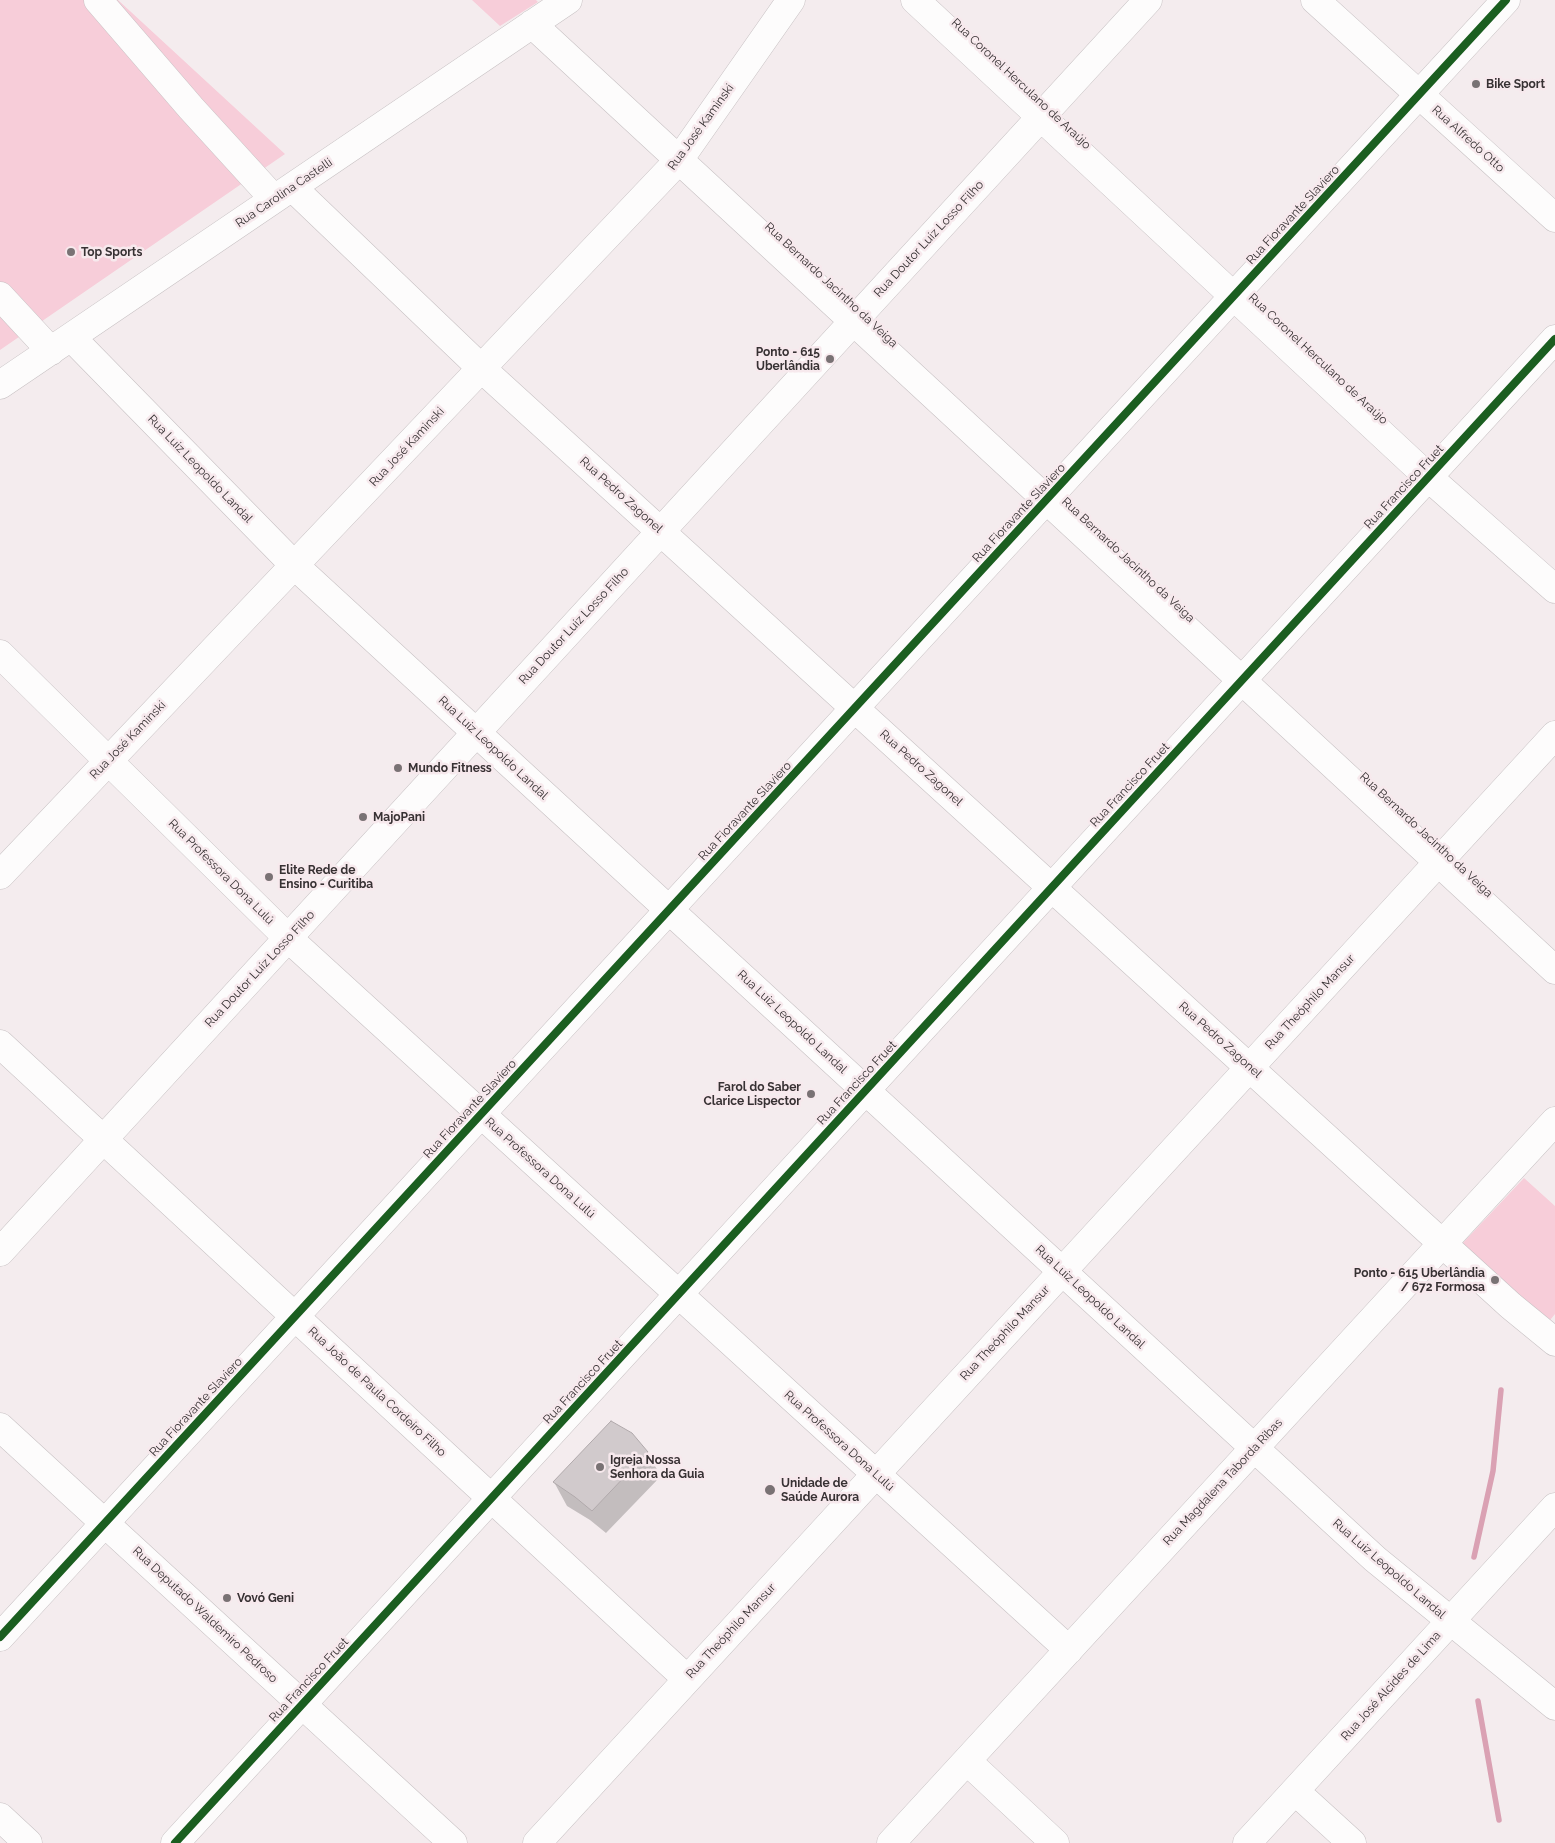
<!DOCTYPE html>
<meta charset="utf-8">
<style>
body{margin:0}
canvas{display:block;background:#f4ecee}
</style>
<canvas width="1555" height="1843"></canvas>
<script>
const context = document.querySelector('canvas').getContext('2d');
context.lineJoin = 'round';
function fill(path, color) { context.fillStyle = color; context.fill(path, 'evenodd'); }
const shape = rows => new Path2D(rows.map(r => 'M' + r).join(''));
function trace(path, color, width, dash) { context.strokeStyle = color; context.lineWidth = width; context.lineCap = dash ? 'butt' : 'round'; context.setLineDash(dash || []); context.stroke(path); }
function label(font, color, halo, rows, align = 'center') {
  context.font = font + ' Raleway,sans-serif'; context.lineWidth = 5; context.setLineDash([]); context.textBaseline = 'middle'; context.strokeStyle = halo; context.fillStyle = color; for (const [text, x, y, turn = 0] of rows) {
    context.save(); context.translate(x, y); context.rotate((+turn || 0) * Math.PI / 180); context.textAlign = isNaN(turn) ? turn : align; if (halo) context.strokeText(text, 0, 0); context.fillText(text, 0, 0); context.restore();
  }
}
const green = shape([
 [0,0,118,0,285,154,0,350],
 [472,0,536,0,538,2,500,26],
 [1524,1178,1555,1206,1555,1314,1546,1325,1460,1246]
]);
const shadow = shape([
 [647,1453,661,1476,606,1533,590,1520,567,1506,554,1482]
]);
const stream = shape([
 [1474,1557,1493,1471,1501,1390],
 [1478,1701,1499,1820]
]);
const building = shape([
 [611,1421,632,1433,648,1452,592,1511,575,1497,553,1482,611,1421]
]);
const minor = shape([
 [98,0,191,108,274,199],
 [915,0,1428,477,1555,589],
 [1315,0,1555,218],
 [532,24,1555,970],
 [292,187,481,368,1511,1306,1555,1342],
 [0,296,51,351],
 [71,337,294,565,1375,1559,1555,1706],
 [0,385,568,0],
 [0,654,288,938,1069,1650],
 [0,875,679,160,791,0],
 [0,1044,687,1679],
 [0,1252,1148,0],
 [0,1427,453,1843],
 [0,1637,1506,0],
 [967,1761,1055,1843],
 [1295,1791,1352,1843],
 [0,1817,28,1843],
 [175,1843,1555,339],
 [537,1843,1555,735],
 [891,1843,1555,1121],
 [1247,1843,1555,1507]
]);
const cycleway = shape([
 [0,1637,1506,0],
 [175,1843,1555,339]
]);
const markers = [
 [1476,84,5,"#797274"],
 [71,252,5,"#797274"],
 [830,359,5,"#797274"],
 [398,768,5,"#797274"],
 [363,817,5,"#797274"],
 [269,877,5,"#797274"],
 [811,1094,5,"#797274"],
 [1495,1280,5,"#797274"],
 [600,1467,5,"#797274"],
 [770,1490,6,"#797274"],
 [227,1598,5,"#797274"]
];
const streetNames = [
 ["Rua Coronel Herculano de Araújo",1021,84,43],
 ["Rua José Kaminski",701,127,-54],
 ["Rua Alfredo Otto",1468,139,42],
 ["Rua Carolina Castelli",284,193,-34],
 ["Rua Fioravante Slaviero",1293,215,-47],
 ["Rua Doutor Luiz Losso Filho",929,239,-47],
 ["Rua Bernardo Jacintho da Veiga",831,285,43],
 ["Rua Coronel Herculano de Araújo",1318,359,43],
 ["Rua José Kaminski",407,447,-47],
 ["Rua Luiz Leopoldo Landal",200,469,46],
 ["Rua Francisco Fruet",1404,487,-47],
 ["Rua Pedro Zagonel",621,495,42],
 ["Rua Fioravante Slaviero",1019,513,-47],
 ["Rua Bernardo Jacintho da Veiga",1128,560,43],
 ["Rua Doutor Luiz Losso Filho",574,626,-47],
 ["Rua José Kaminski",128,740,-46],
 ["Rua Luiz Leopoldo Landal",493,748,43],
 ["Rua Pedro Zagonel",921,768,42],
 ["Rua Francisco Fruet",1130,785,-47],
 ["Rua Fioravante Slaviero",745,811,-47],
 ["Rua Bernardo Jacintho da Veiga",1426,835,43],
 ["Rua Professora Dona Lulú",221,872,45],
 ["Rua Doutor Luiz Losso Filho",260,969,-47],
 ["Rua Theóphilo Mansur",1310,1002,-47],
 ["Rua Luiz Leopoldo Landal",792,1022,43],
 ["Rua Pedro Zagonel",1220,1040,42],
 ["Rua Francisco Fruet",857,1083,-47],
 ["Rua Fioravante Slaviero",470,1109,-47],
 ["Rua Professora Dona Lulú",540,1168,42],
 ["Rua Luiz Leopoldo Landal",1090,1297,43],
 ["Rua Theóphilo Mansur",1005,1333,-47],
 ["Rua Francisco Fruet",583,1382,-47],
 ["Rua João de Paula Cordeiro Filho",377,1392,43],
 ["Rua Fioravante Slaviero",196,1407,-47],
 ["Rua Professora Dona Lulú",839,1441,42],
 ["Rua Magdalena Taborda Ribas",1223,1482,-47],
 ["Rua Luiz Leopoldo Landal",1389,1569,41],
 ["Rua Deputado Waldemiro Pedroso",205,1615,43],
 ["Rua Theóphilo Mansur",731,1631,-47],
 ["Rua Francisco Fruet",309,1680,-47],
 ["Rua José Alcides de Lima",1391,1686,-48]
];
const poiNames = [
 ["Bike Sport",1486,84],
 ["Top Sports",81,252],
 ["Ponto - 615",820,352,"right"],
 ["Uberlândia",820,366,"right"],
 ["Mundo Fitness",408,768],
 ["MajoPani",373,817],
 ["Elite Rede de",279,870],
 ["Ensino - Curitiba",279,884],
 ["Farol do Saber",801,1087,"right"],
 ["Clarice Lispector",801,1101,"right"],
 ["Ponto - 615 Uberlândia",1485,1273,"right"],
 ["/ 672 Formosa",1485,1287,"right"],
 ["Igreja Nossa",610,1460],
 ["Senhora da Guia",610,1474],
 ["Unidade de",781,1483],
 ["Saúde Aurora",781,1497],
 ["Vovó Geni",237,1598]
];
fill(green, '#f7cdd9');
fill(shadow, '#0003');
trace(stream, '#daa1b3', 5.5);
fill(building, '#d1cacc');
trace(building, '#b0a9ab', 1);
trace(minor, '#c7c1c3', 29);
trace(minor, '#fdfcfc', 28);
trace(cycleway, '#1b5e20', 8);
for (const [x, y, r, color] of markers) { const dot = new Path2D(); dot.arc(x, y, r, 0, 2 * Math.PI); context.fillStyle = color; context.fill(dot); trace(dot, '#f7e9ed', 2); }
label('12px', '#373133', '#f7e9ed', streetNames);
label('bold 12px', '#373133', '#f7e9ed', poiNames, 'left');
</script>
